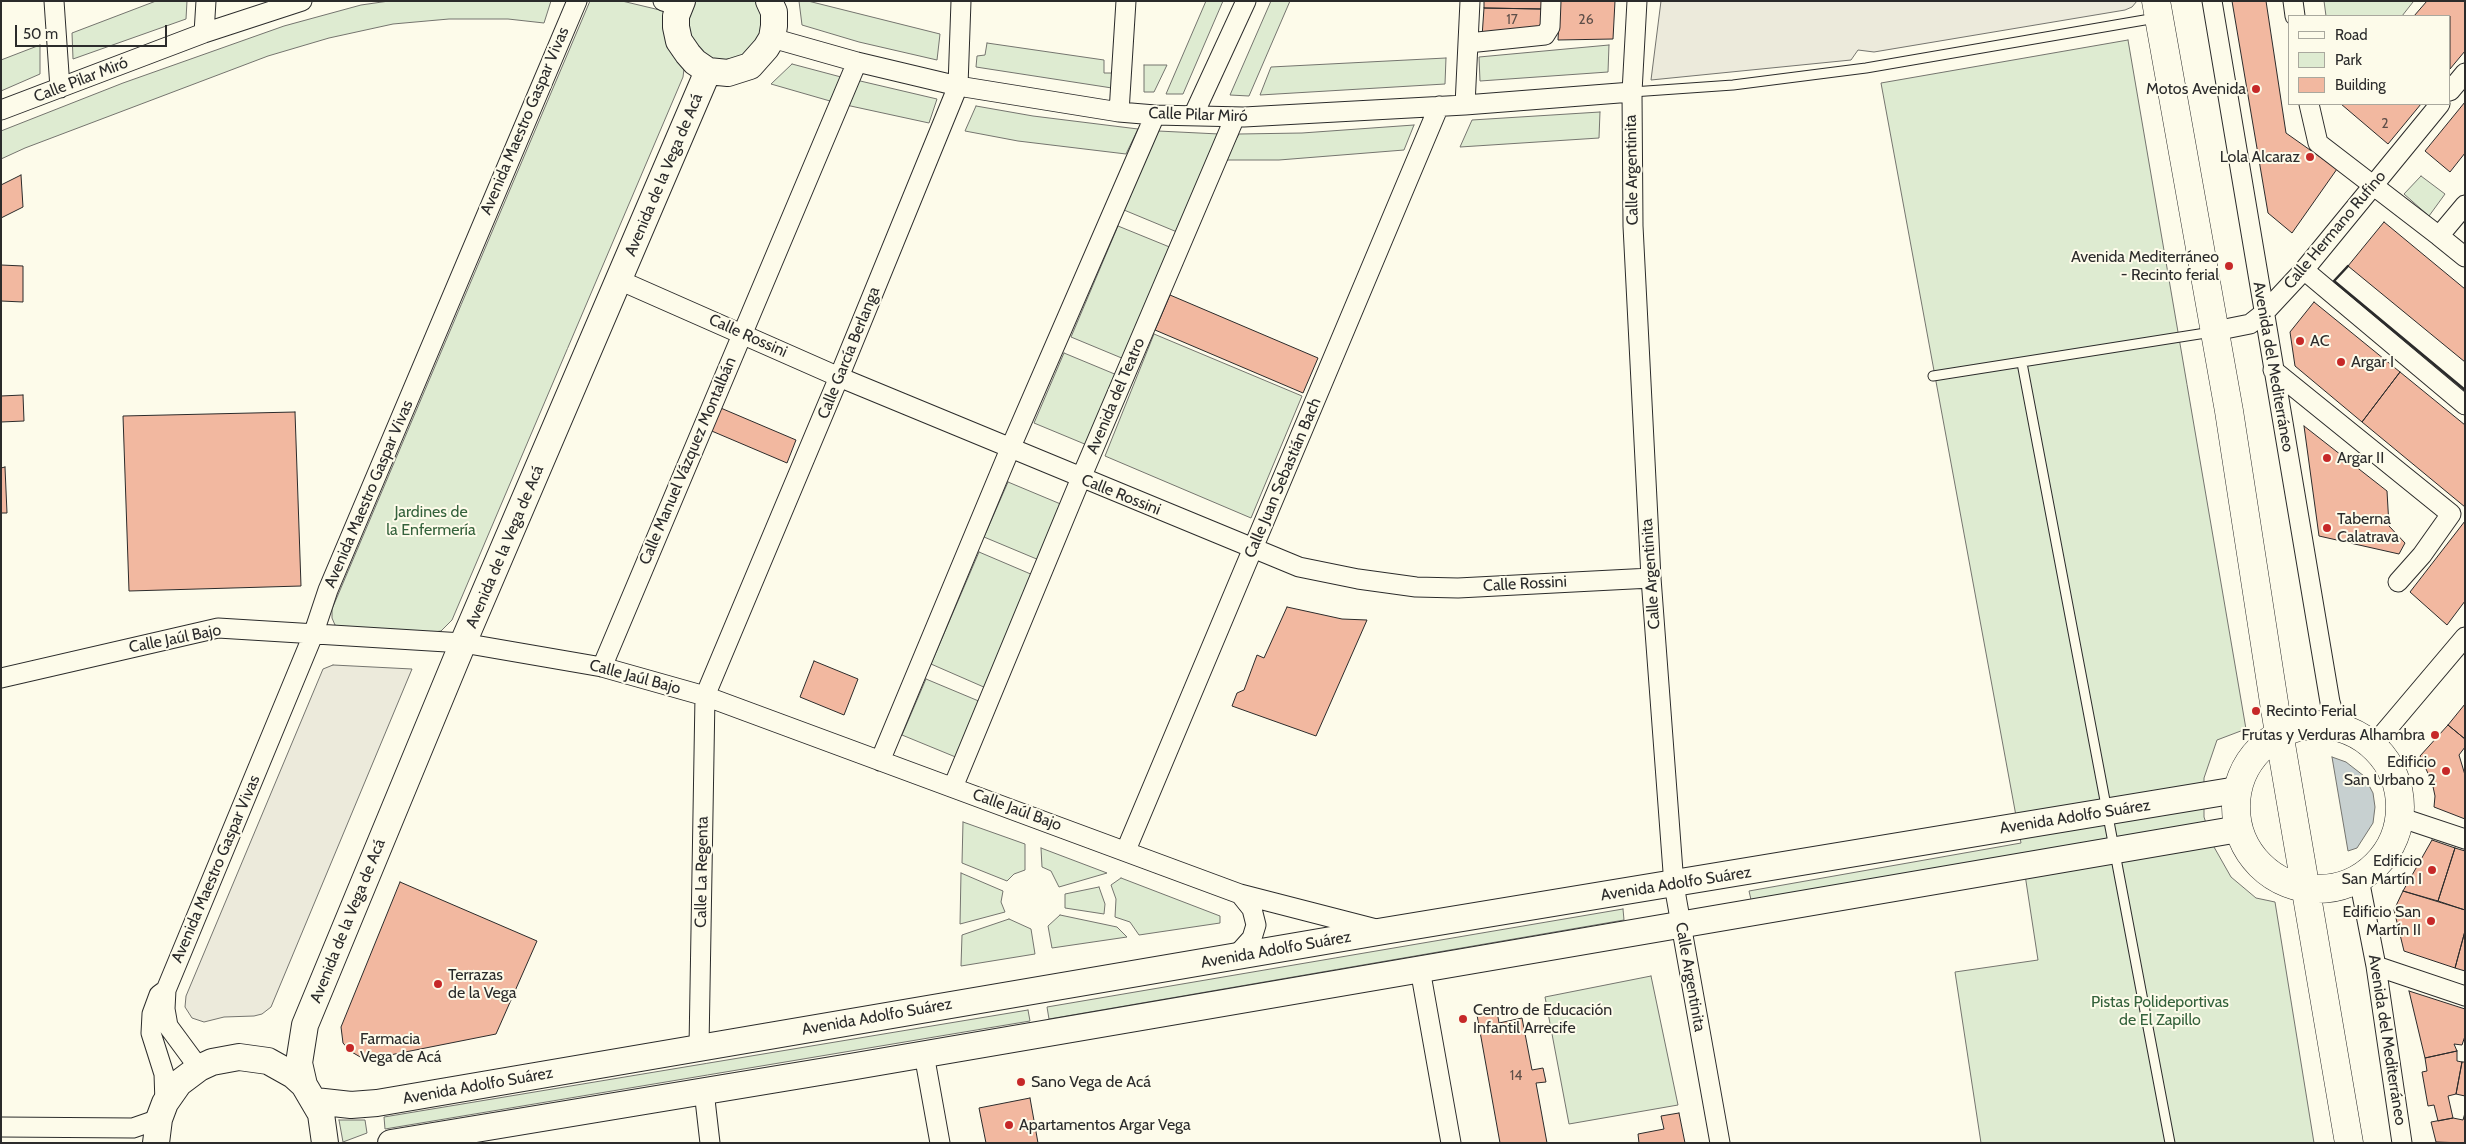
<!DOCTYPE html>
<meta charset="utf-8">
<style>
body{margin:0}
#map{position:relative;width:2466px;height:1144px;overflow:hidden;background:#fdfbea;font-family:Cabin,sans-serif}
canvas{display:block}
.frame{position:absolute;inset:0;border:2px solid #2b2b2b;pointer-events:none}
.legend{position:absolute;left:2288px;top:15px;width:162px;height:90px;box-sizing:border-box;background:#fdfbea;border:1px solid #a9a89e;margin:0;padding:6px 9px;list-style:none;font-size:15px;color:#2b2b2b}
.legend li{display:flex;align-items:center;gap:10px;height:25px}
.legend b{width:25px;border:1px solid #a9a89e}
.scale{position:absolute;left:15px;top:25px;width:152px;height:22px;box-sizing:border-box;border:2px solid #2b2b2b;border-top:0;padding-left:6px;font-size:15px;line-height:18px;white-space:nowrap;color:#2b2b2b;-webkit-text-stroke:4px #fdfbea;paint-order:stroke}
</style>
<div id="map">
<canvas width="2466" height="1144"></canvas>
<div class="frame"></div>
<ul class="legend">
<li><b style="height:6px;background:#fdfbea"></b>Road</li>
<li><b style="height:14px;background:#deebd1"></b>Park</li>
<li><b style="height:14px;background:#f2b8a0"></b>Building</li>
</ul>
<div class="scale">50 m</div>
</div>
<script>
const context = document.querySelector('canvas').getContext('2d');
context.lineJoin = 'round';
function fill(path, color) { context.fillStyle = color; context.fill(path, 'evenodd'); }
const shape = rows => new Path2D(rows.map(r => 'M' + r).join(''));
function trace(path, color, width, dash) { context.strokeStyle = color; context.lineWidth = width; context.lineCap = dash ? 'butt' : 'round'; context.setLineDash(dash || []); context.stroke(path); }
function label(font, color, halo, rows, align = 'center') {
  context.font = font + ' Cabin,sans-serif'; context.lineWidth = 4; context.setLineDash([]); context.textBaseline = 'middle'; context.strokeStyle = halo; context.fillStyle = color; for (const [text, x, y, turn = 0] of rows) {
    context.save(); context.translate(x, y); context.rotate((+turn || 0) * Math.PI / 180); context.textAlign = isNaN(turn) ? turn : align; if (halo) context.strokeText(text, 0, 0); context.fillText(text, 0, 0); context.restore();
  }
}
const green = shape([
 [156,1,187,1,186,19,73,59,72,33,156,1],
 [389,1,551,1,544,23,508,19,449,19,393,24,329,38,268,56,25,148,1,159,1,131,6,129,123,83,284,26,361,5,389,1],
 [590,1,622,1,664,11,684,69,683,77,452,620,441,631,434,632,340,628,335,625,332,618,332,609,590,1],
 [695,1,756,1,761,12,763,23,757,44,740,57,727,60,714,59,703,53,690,35,688,24,689,13,695,1],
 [799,1,808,1,940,34,937,60,859,42,802,25,799,1],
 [1206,1,1223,1,1183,94,1166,94,1206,1],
 [1271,1,1290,1,1249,96,1230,95,1271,1],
 [2324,1,2412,1,2413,2,2402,16,2326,16,2324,1],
 [2128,40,2246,729,2217,740,2204,778,2204,817,2214,847,2231,877,2256,898,2275,902,2314,1143,1981,1143,1955,972,2038,960,2022,855,1752,904,1749,891,2021,843,1881,83,2128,40],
 [987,43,1104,60,1104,73,1113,73,1112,88,976,67,977,56,985,55,987,43],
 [40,45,40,74,1,91,1,60,40,45],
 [1609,45,1608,72,1480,81,1479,57,1609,45],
 [1446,58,1445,84,1260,95,1271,67,1446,58],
 [792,64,841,77,830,101,771,84,792,64],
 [1144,65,1167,65,1154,92,1144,92,1144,65],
 [856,80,937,99,929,123,846,105,856,80],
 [976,106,1033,116,1138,129,1126,154,1018,141,965,131,976,106],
 [1600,112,1599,138,1460,147,1472,120,1600,112],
 [1414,125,1404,150,1279,160,1225,160,1239,134,1302,133,1414,125],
 [1158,131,1219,134,1177,232,1124,210,1158,131],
 [2421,176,2445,194,2429,216,2404,194,2421,176],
 [1118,226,1172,248,1124,359,1071,337,1118,226],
 [1154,334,1302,396,1251,518,1105,456,1154,334],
 [1064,353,1117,375,1087,445,1034,423,1064,353],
 [1008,482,1063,505,1039,560,984,537,1008,482],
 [979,552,1033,575,986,688,931,664,979,552],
 [926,679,981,702,958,758,902,735,926,679],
 [963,822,1025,844,1025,870,1014,874,1007,881,962,863,963,822],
 [1041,848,1107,873,1059,887,1051,871,1042,867,1041,848],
 [961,873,1003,891,1001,902,1005,912,960,924,961,873],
 [1121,878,1220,916,1220,923,1139,935,1130,922,1115,917,1116,899,1111,885,1121,878],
 [1099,887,1105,904,1104,914,1065,908,1065,894,1099,887],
 [1623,909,1624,920,1049,1019,1047,1007,1623,909],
 [1060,915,1117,927,1127,937,1052,948,1048,926,1060,915],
 [1009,919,1031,929,1035,954,961,966,962,935,1009,919],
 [1651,976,1678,1105,1569,1124,1545,997,1651,976],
 [1028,1010,1030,1021,385,1129,384,1117,1028,1010],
 [339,1120,365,1120,367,1133,343,1142,339,1120]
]);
const parking = shape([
 [1661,1,2137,1,2132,7,2125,10,1874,52,1858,50,1851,60,1651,80,1661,1],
 [333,665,412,669,271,1007,262,1014,254,1016,224,1017,204,1022,192,1018,185,1007,186,996,323,669,333,665]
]);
const water = shape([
 [2332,757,2346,762,2364,776,2373,793,2375,807,2373,823,2357,848,2348,851,2332,757]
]);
const building = shape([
 [1484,1,1542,1,1542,9,1484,8,1484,1],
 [1560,1,1615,1,1613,39,1558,40,1560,1],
 [2232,1,2266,1,2286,133,2337,169,2292,233,2268,213,2232,1],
 [2427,1,2465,1,2465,51,2450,69,2450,16,2414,16,2427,1],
 [1484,8,1542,9,1541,31,1482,37,1484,8],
 [2465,102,2465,153,2450,172,2425,151,2465,102],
 [2341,104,2421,104,2388,144,2341,104],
 [21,175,23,207,1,218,1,185,21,175],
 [2384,222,2465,289,2465,362,2348,266,2384,222],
 [1,265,23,266,23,302,1,301,1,265],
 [1170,295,1318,358,1303,393,1155,330,1170,295],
 [2314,302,2400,372,2362,422,2295,366,2290,332,2314,302],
 [2400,372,2465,425,2465,507,2362,422,2400,372],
 [23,395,24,421,1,422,1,396,23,395],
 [716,406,796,440,787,463,707,429,716,406],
 [295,412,301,586,129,591,123,416,295,412],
 [2304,426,2387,491,2389,526,2405,543,2399,554,2319,536,2304,426],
 [5,467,7,513,1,513,1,468,5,467],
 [2465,521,2465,601,2447,625,2410,592,2465,521],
 [1287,607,1342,619,1367,620,1316,736,1232,706,1237,693,1244,690,1257,655,1264,658,1287,607],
 [814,661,858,679,844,715,800,697,814,661],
 [2465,704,2465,739,2448,725,2465,704],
 [2448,725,2465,739,2465,747,2459,755,2465,775,2465,819,2434,807,2435,796,2432,782,2420,756,2448,725],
 [2432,840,2455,848,2438,901,2403,891,2432,840],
 [2455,848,2465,851,2465,910,2438,901,2455,848],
 [400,882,537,941,496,1034,375,1058,362,1058,350,1051,343,1043,341,1027,400,882],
 [2403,891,2465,910,2465,931,2455,968,2404,951,2394,910,2403,891],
 [2465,931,2465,971,2455,968,2465,931],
 [2409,991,2465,1009,2465,1036,2462,1045,2454,1044,2457,1051,2425,1058,2409,991],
 [1497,1011,1499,1023,1522,1018,1532,1070,1543,1068,1546,1082,1536,1083,1547,1143,1500,1143,1477,1015,1497,1011],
 [2457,1051,2457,1061,2462,1062,2456,1094,2448,1096,2453,1118,2438,1121,2434,1105,2428,1106,2422,1072,2427,1071,2425,1058,2457,1051],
 [2462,1062,2465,1062,2465,1096,2456,1094,2462,1062],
 [1030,1098,1038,1143,986,1143,979,1108,1030,1098],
 [1679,1113,1685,1143,1639,1143,1638,1134,1664,1129,1661,1116,1679,1113],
 [2465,1113,2465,1143,2436,1142,2431,1122,2453,1118,2463,1120,2465,1113]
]);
const lane = shape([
 [1632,92,1733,85,1866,68,2156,18],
 [2022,363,2170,1143],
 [1933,376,2212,332]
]);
const street = shape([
 [54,1,60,88],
 [663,1,679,6],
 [1637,1,1632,92,1633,226,1651,578,1674,885,1720,1143],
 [2212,1,2330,702,2334,715,2344,730],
 [2293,1,2295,16],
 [204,33,206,1],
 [772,38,857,62,958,86,1119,112,1155,115,1244,117,1465,105,1632,92],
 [1468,43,1545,35,1550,27,1551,1],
 [2450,91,2465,73],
 [2309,104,2318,143,2439,236],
 [1465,105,1470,1],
 [1,110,204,33,302,1],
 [1119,112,1126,1],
 [1193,116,1246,1],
 [2465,205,2439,236,2465,257],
 [2304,270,2465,405],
 [619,280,839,377,1299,567,1358,579,1416,587,1458,588,1651,578],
 [2215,331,2250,324,2264,313,2304,270,2440,104],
 [2273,370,2451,514,2422,555,2398,582],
 [602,667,857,62],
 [1,678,218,628,463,643,602,667,705,696,1240,894,1376,929],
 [2372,747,2465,637],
 [880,761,1010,449,1155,115],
 [953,787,1081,478,1235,117],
 [2399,817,2465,839],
 [1126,850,1439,106],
 [2359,879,2376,966,2402,1143],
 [1235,957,1252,938,1256,925,1252,909,1240,894],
 [2376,966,2465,996],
 [1420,969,1451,1143],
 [163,992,159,995,152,1014,151,1033,164,1074,165,1103],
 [699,1047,705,696,839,377,958,86,961,1],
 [924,1054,940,1143],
 [199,1068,168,1026,165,1009,166,990,313,635,328,590,577,1],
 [704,1091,710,1143],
 [1,1127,133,1128,159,1119]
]);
const secondary = shape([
 [682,1,676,16,676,27,679,41,688,54,695,62,708,71,728,73,750,66,766,48,772,38,774,26,774,12,769,1],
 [304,1085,299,1063,305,1025,463,643,708,71],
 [315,1101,351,1105,377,1103,1384,931,2237,790],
 [156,1143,159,1119,165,1103,179,1083,199,1068,212,1062,239,1057,268,1061,293,1075,304,1085,321,1114,325,1143],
 [391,1143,850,1067,2239,829]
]);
const primary = shape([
 [2156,1,2229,411,2275,709,2349,1143],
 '2236 807a82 82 0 1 1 164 0a82 82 0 1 1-164 0Z'
]);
const wall = shape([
 [2348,266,2334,281,2465,390]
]);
const markers = [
 [2256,89,5,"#c62828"],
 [2310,157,5,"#c62828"],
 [2229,266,5,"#c62828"],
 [2300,341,5,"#c62828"],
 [2341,362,5,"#c62828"],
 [2327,458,5,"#c62828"],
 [2327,528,5,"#c62828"],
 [2256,711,5,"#c62828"],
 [2435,735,5,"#c62828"],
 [2446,771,5,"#c62828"],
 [2432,870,5,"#c62828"],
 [2431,921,5,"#c62828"],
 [438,984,5,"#c62828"],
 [1463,1019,5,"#c62828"],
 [350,1048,5,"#c62828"],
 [1021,1082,5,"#c62828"],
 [1009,1125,5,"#c62828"]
];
const numberNames = [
 ["17",1512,20],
 ["26",1586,20],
 ["2",2385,124],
 ["14",1516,1076]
];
const streetNames = [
 ["Calle Pilar Miró",81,80,-21],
 ["Calle Pilar Miró",1198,115,2],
 ["Avenida Maestro Gaspar Vivas",525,121,-67],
 ["Calle Argentinita",1632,170,-91],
 ["Avenida de la Vega de Acá",664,175,-67],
 ["Calle Hermano Rufino",2335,230,-50],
 ["Calle Rossini",748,336,24],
 ["Calle García Berlanga",849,353,-68],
 ["Avenida del Mediterráneo",2273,367,80],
 ["Avenida del Teatro",1116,396,-67],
 ["Calle Manuel Vázquez Montalbán",688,461,-67],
 ["Calle Juan Sebastián Bach",1283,478,-67],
 ["Avenida Maestro Gaspar Vivas",369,494,-67],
 ["Calle Rossini",1121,495,22],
 ["Avenida de la Vega de Acá",505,547,-67],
 ["Calle Argentinita",1651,574,-94],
 ["Calle Rossini",1525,584,-3],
 ["Calle Jaúl Bajo",175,639,-11],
 ["Calle Jaúl Bajo",635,677,15],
 ["Calle Jaúl Bajo",1017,810,20],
 ["Avenida Adolfo Suárez",2075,817,-9],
 ["Avenida Maestro Gaspar Vivas",216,869,-67],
 ["Calle La Regenta",702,872,-89],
 ["Avenida Adolfo Suárez",1676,884,-9],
 ["Avenida de la Vega de Acá",348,921,-68],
 ["Avenida Adolfo Suárez",1276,950,-10],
 ["Calle Argentinita",1690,977,80],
 ["Avenida Adolfo Suárez",877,1017,-10],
 ["Avenida del Mediterráneo",2387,1040,81],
 ["Avenida Adolfo Suárez",478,1086,-10]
];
const poiNames = [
 ["Motos Avenida",2246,89,"right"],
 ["Lola Alcaraz",2300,157,"right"],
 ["Avenida Mediterráneo",2219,257,"right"],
 ["- Recinto ferial",2219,275,"right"],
 ["AC",2310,341],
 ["Argar I",2351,362],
 ["Argar II",2337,458],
 ["Taberna",2337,519],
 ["Calatrava",2337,537],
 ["Recinto Ferial",2266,711],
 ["Frutas y Verduras Alhambra",2425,735,"right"],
 ["Edificio",2436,762,"right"],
 ["San Urbano 2",2436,780,"right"],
 ["Edificio",2422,861,"right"],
 ["San Martín I",2422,879,"right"],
 ["Edificio San",2421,912,"right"],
 ["Martín II",2421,930,"right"],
 ["Terrazas",448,975],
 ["de la Vega",448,993],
 ["Centro de Educación",1473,1010],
 ["Infantil Arrecife",1473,1028],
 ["Farmacia",360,1039],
 ["Vega de Acá",360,1057],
 ["Sano Vega de Acá",1031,1082],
 ["Apartamentos Argar Vega",1019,1125]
];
const parkNames = [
 ["Jardines de",431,512],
 ["la Enfermería",431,530],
 ["Pistas Polideportivas",2160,1002],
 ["de El Zapillo",2160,1020]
];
fill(green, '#deebd1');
trace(green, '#74746e', 1);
fill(parking, '#eceadb');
trace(parking, '#74746e', 1);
fill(water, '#c7d0d0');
trace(water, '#74746e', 1);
fill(building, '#f2b8a0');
trace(building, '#2b2b2b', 1);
trace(lane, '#2b2b2b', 11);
trace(street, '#2b2b2b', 21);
trace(secondary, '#2b2b2b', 28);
trace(primary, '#2b2b2b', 29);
trace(lane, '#fdfbea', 9);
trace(street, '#fdfbea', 19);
trace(secondary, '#fdfbea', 26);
trace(primary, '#fdfbea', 28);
trace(wall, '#2b2b2b', 2.5);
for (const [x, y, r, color] of markers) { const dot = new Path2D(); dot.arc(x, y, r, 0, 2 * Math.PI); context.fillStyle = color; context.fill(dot); trace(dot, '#fdfbea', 2); }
label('14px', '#5d4e48', null, numberNames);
label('16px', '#2b2b2b', '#fdfbea', streetNames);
label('16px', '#2b2b2b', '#fdfbea', poiNames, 'left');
label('16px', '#34623c', '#fdfbea', parkNames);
</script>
